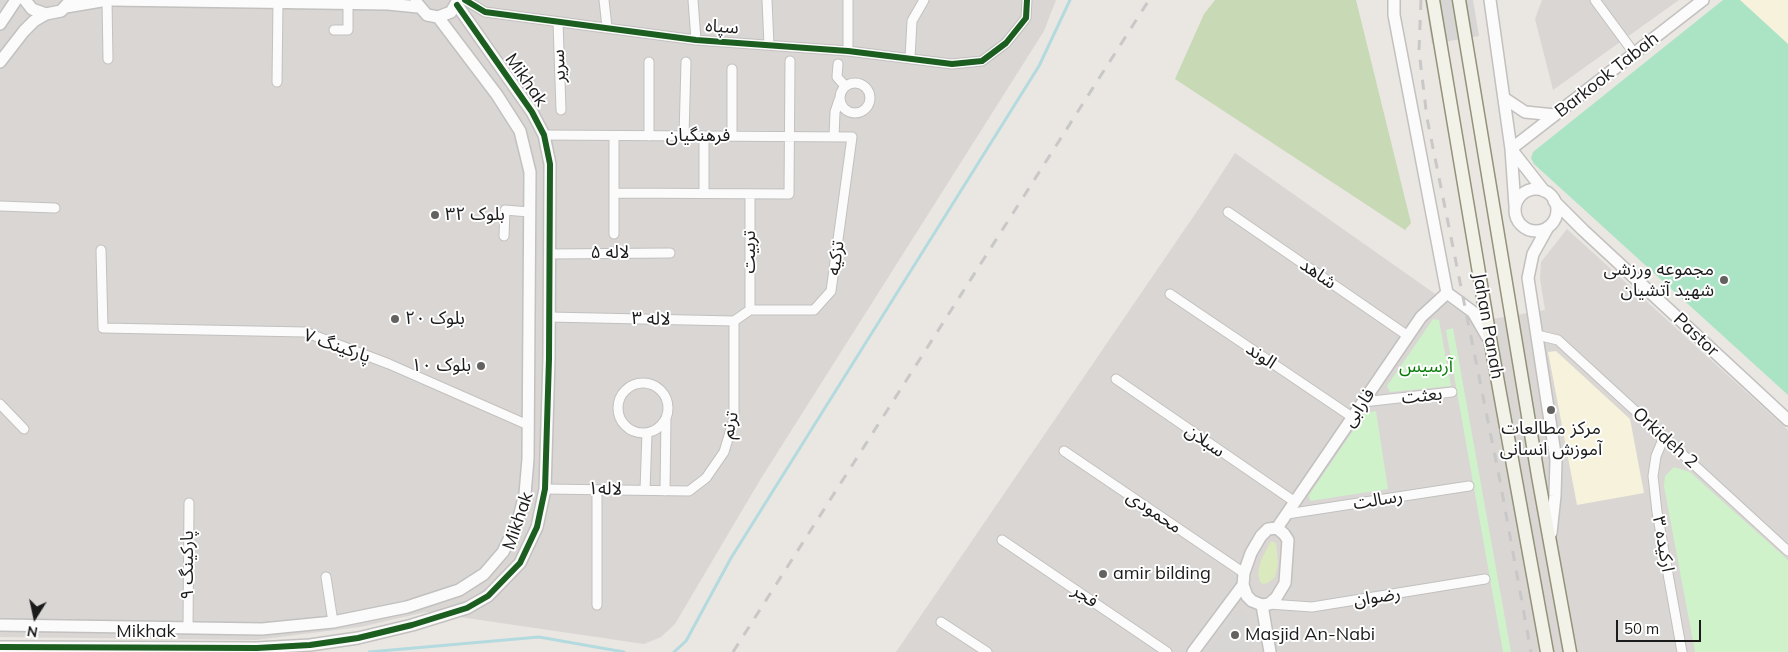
<!DOCTYPE html>
<meta charset="utf-8">
<style>
body{margin:0}
#map{position:relative;width:1788px;height:652px;overflow:hidden;background:#eae6e2;font-family:Mulish,sans-serif}
canvas{display:block}
.north{position:absolute;left:10px;top:592px;width:50px;height:50px;-webkit-text-stroke:4px #fff;paint-order:stroke;rotate:190deg;font-size:14px;font-weight:700;line-height:20px;text-align:center;color:#1b1b1b}
.north::after{content:'';display:block;margin:auto;width:18px;height:22px;background:#1b1b1b;clip-path:polygon(50% 0,100% 100%,50% 72%,0 100%)}
.scale{position:absolute;left:1616px;top:620px;width:85px;height:22px;box-sizing:border-box;border:2px solid #1b1b1b;border-top:0;padding-left:6px;font-size:15px;line-height:18px;white-space:nowrap;color:#1b1b1b;-webkit-text-stroke:4px #fff;paint-order:stroke}
</style>
<div id="map">
<canvas width="1788" height="652"></canvas>
<div class="north">N</div>
<div class="scale">50 m</div>
</div>
<script>
const context = document.querySelector('canvas').getContext('2d');
context.lineJoin = 'round';
function fill(path, color) { context.fillStyle = color; context.fill(path, 'evenodd'); }
const shape = rows => new Path2D(rows.map(r => 'M' + r).join(''));
function trace(path, color, width, dash) { context.strokeStyle = color; context.lineWidth = width; context.lineCap = dash ? 'butt' : 'round'; context.setLineDash(dash || []); context.stroke(path); }
function label(font, color, halo, rows, align = 'center') {
  context.font = font + ' Mulish,"Noto Sans Arabic",sans-serif'; context.lineWidth = 4; context.setLineDash([]); context.textBaseline = 'middle'; context.strokeStyle = halo; context.fillStyle = color; for (const [text, x, y, turn = 0] of rows) {
    context.save(); context.translate(x, y); context.rotate((+turn || 0) * Math.PI / 180); context.textAlign = isNaN(turn) ? turn : align; if (halo) context.strokeText(text, 0, 0); context.fillText(text, 0, 0); context.restore();
  }
}
const residential = shape([
 [0,0,1056,0,1044,31,760,480,675,624,661,637,644,644,426,612,360,627,256,640,0,637],
 [1542,0,1679,0,1553,90,1535,19],
 [1235,153,1475,322,1545,310,1540,279,1541,262,1567,229,1788,430,1788,652,896,652,1204,201]
]);
const education = shape([
 [1740,0,1788,0,1788,44],
 [1556,351,1630,419,1644,493,1577,505,1548,352]
]);
const religious = shape([
 [1239,610,1247,617,1252,652,1207,652]
]);
const grass = shape([
 [1271,541,1276,543,1278,564,1275,577,1268,583,1263,584,1260,582,1258,573,1261,560]
]);
const forest = shape([
 [1215,0,1356,0,1411,223,1405,230,1175,79,1204,14]
]);
const park = shape([
 [1433,319,1439,320,1451,386,1390,392,1387,386],
 [1453,328,1511,652,1503,652,1446,330],
 [1376,411,1388,489,1310,501,1309,495,1365,413],
 [1674,467,1690,472,1788,560,1788,652,1695,652,1664,486,1665,476]
]);
const pitch = shape([
 [1723,0,1740,0,1788,44,1788,395,1534,164,1531,158,1533,152]
]);
const pier = shape([
 [1425,0,1473,0,1479,36,1432,44]
]);
const stream = shape([
 [369,652,539,637,624,652],
 [674,652,686,641,731,558,1039,66,1070,0]
]);
const minor = shape([
 [107,0,108,59],
 [465,0,485,12,696,40,848,51,952,64,982,61,1006,43,1026,18,1027,0],
 [604,0,607,27],
 [693,0,696,40],
 [767,0,769,45],
 [1595,0,1634,53],
 [558,22,561,110],
 [334,30,348,30,348,3],
 [848,51,848,0],
 [910,58,912,21,924,0],
 [838,64,837,77,845,86],
 [277,82,278,2],
 '840 98a15 15 0 1 1 30 0a15 15 0 1 1-30 0Z',
 [544,135,852,137,831,291,814,310,750,310],
 [649,136,649,62],
 [684,136,686,62],
 [732,136,732,69],
 [834,137,835,112,839,100],
 [614,193,789,194,790,61],
 [704,194,704,136],
 [0,206,55,208],
 [1228,212,1408,336],
 [614,234,614,136],
 [504,236,505,210,529,212],
 [101,250,103,328,305,332,389,364,528,425],
 [550,254,670,253],
 [1170,294,1352,417],
 [750,310,750,194],
 [549,317,734,321,750,310],
 [1537,335,1558,340,1788,551],
 [1116,379,1295,502],
 '618 408a25 25 0 1 1 50 0a25 25 0 1 1-50 0Z',
 [1363,402,1452,392],
 [0,404,24,429],
 [1664,437,1656,456,1653,476,1657,512,1682,652],
 [1064,451,1244,573],
 [545,489,689,491,706,478,724,452,734,419,734,321],
 [597,490,597,605],
 [645,490,647,433],
 [665,491,666,418],
 [1287,514,1469,486],
 [1002,540,1167,652],
 [326,577,333,622],
 [1269,604,1312,607,1485,579],
 [941,622,987,652],
 [188,628,189,503]
]);
const tertiary = shape([
 [25,0,32,9,46,14,61,11,71,0],
 [112,0,388,4,418,7],
 [1394,0,1394,15,1447,293,1473,312,1488,338],
 [1490,0,1511,149,1515,206],
 [416,2,427,15,438,17,451,12,458,0],
 [66,7,107,0],
 [0,24,16,0],
 [0,62,24,31,34,21,46,14],
 [1504,98,1525,112,1555,115],
 [1511,149,1703,0],
 [1511,149,1544,191],
 '1515 210a21 21 0 1 1 42 0a21 21 0 1 1-42 0Z',
 [1554,201,1583,230,1788,420],
 [1548,227,1533,254,1528,278,1556,460,1555,496,1551,533],
 [1277,528,1421,317,1447,293],
 [1277,528,1284,534,1288,540,1285,583,1276,598,1269,604,1262,605,1252,601,1247,596,1243,585,1244,573,1251,553,1261,536,1268,529,1277,528],
 [1262,605,1270,652],
 [0,625,262,629,333,622,407,607,459,590,484,574,503,552,518,521,525,494,528,459,530,172,520,131,497,95,438,17],
 [0,647,257,648,310,645,358,638,412,625,467,608,488,596,520,563,537,527,545,489,549,359,550,164,544,135,532,112,457,5],
 [1193,652,1243,585]
]);
const secondary = shape([
 [1433,0,1491,344,1547,652],
 [1459,0,1538,476,1570,652]
]);
const rail = shape([
 [1421,0,1419,51,1427,118,1500,481,1531,652],
 [733,652,1149,0]
]);
const cycleway = shape([
 [465,0,485,12,696,40,848,51,952,64,982,61,1006,43,1026,18,1027,0],
 [0,647,257,648,310,645,358,638,412,625,467,608,488,596,520,563,537,527,545,489,549,359,550,164,544,135,532,112,457,5]
]);
const markers = [
 [435,215,5,"#636261"],
 [1724,280,5,"#636261"],
 [395,319,5,"#636261"],
 [481,366,5,"#636261"],
 [1551,410,5,"#636261"],
 [1103,574,5,"#636261"],
 [1235,635,5,"#636261"]
];
const streetNames = [
 ["سپاه",722,27,4],
 ["سریر",559,66,-92],
 ["Barkook Tabah",1607,75,-38],
 ["Mikhak",526,80,55],
 ["فرهنگیان",698,136],
 ["تربیت",750,252,-90],
 ["لاله ۵",610,253],
 ["تزکیه",836,258,-82],
 ["شاهد",1318,274,35],
 ["لاله ۳",651,319,1],
 ["Jahan Panah",1488,326,80],
 ["Pastor",1696,335,43],
 ["پارکینگ ۷",337,346,19],
 ["الوند",1261,356,34],
 ["بعثت",1422,396,-6],
 ["فارابی",1359,408,-56],
 ["ترنم",730,425,-78],
 ["Orkideh 2",1665,438,42],
 ["سبلان",1205,441,35],
 ["لاله۱",605,489,1],
 ["رسالت",1378,500,-9],
 ["محمودی",1154,512,34],
 ["Mikhak",518,521,-71],
 ["ارکیده ۳",1663,544,80],
 ["پارکینگ ۹",188,565,-90],
 ["فجر",1085,596,34],
 ["رضوان",1377,597,-9],
 ["Mikhak",146,632]
];
const poiNames = [
 ["بلوک ۳۲",445,215],
 ["مجموعه ورزشی",1714,270,"right"],
 ["شهید آتشیان",1714,291,"right"],
 ["بلوک ۲۰",405,319],
 ["بلوک ۱۰",471,366,"right"],
 ["مرکز مطالعات",1551,429,"center"],
 ["آموزش انسانی",1551,450,"center"],
 ["amir bilding",1113,574],
 ["Masjid An-Nabi",1245,635]
];
const parkNames = [
 ["آرسیس",1426,367]
];
fill(residential, '#d9d6d4');
fill(education, '#f6f2db');
fill(religious, '#d8d6d4');
fill(grass, '#dae9be');
fill(forest, '#c7d9b5');
fill(park, '#cff2cb');
fill(pitch, '#abe4c5');
fill(pier, '#d7d6d4');
trace(stream, '#b3dbdf', 3);
trace(minor, '#c2c1bf', 11);
trace(tertiary, '#c2c1bf', 14);
trace(secondary, '#94927a', 15);
trace(minor, '#fcfbfb', 9);
trace(tertiary, '#fcfbfb', 11);
trace(secondary, '#f2f2e8', 12);
trace(rail, '#c9c8c8', 3, [10, 10]);
trace(cycleway, '#1b5e20', 6);
for (const [x, y, r, color] of markers) { const dot = new Path2D(); dot.arc(x, y, r, 0, 2 * Math.PI); context.fillStyle = color; context.fill(dot); trace(dot, '#fff', 2); }
label('18px', '#1b1b1b', '#fff', streetNames);
label('18px', '#1b1b1b', '#fff', poiNames, 'left');
label('18px', '#077c05', '#fff', parkNames);
</script>
